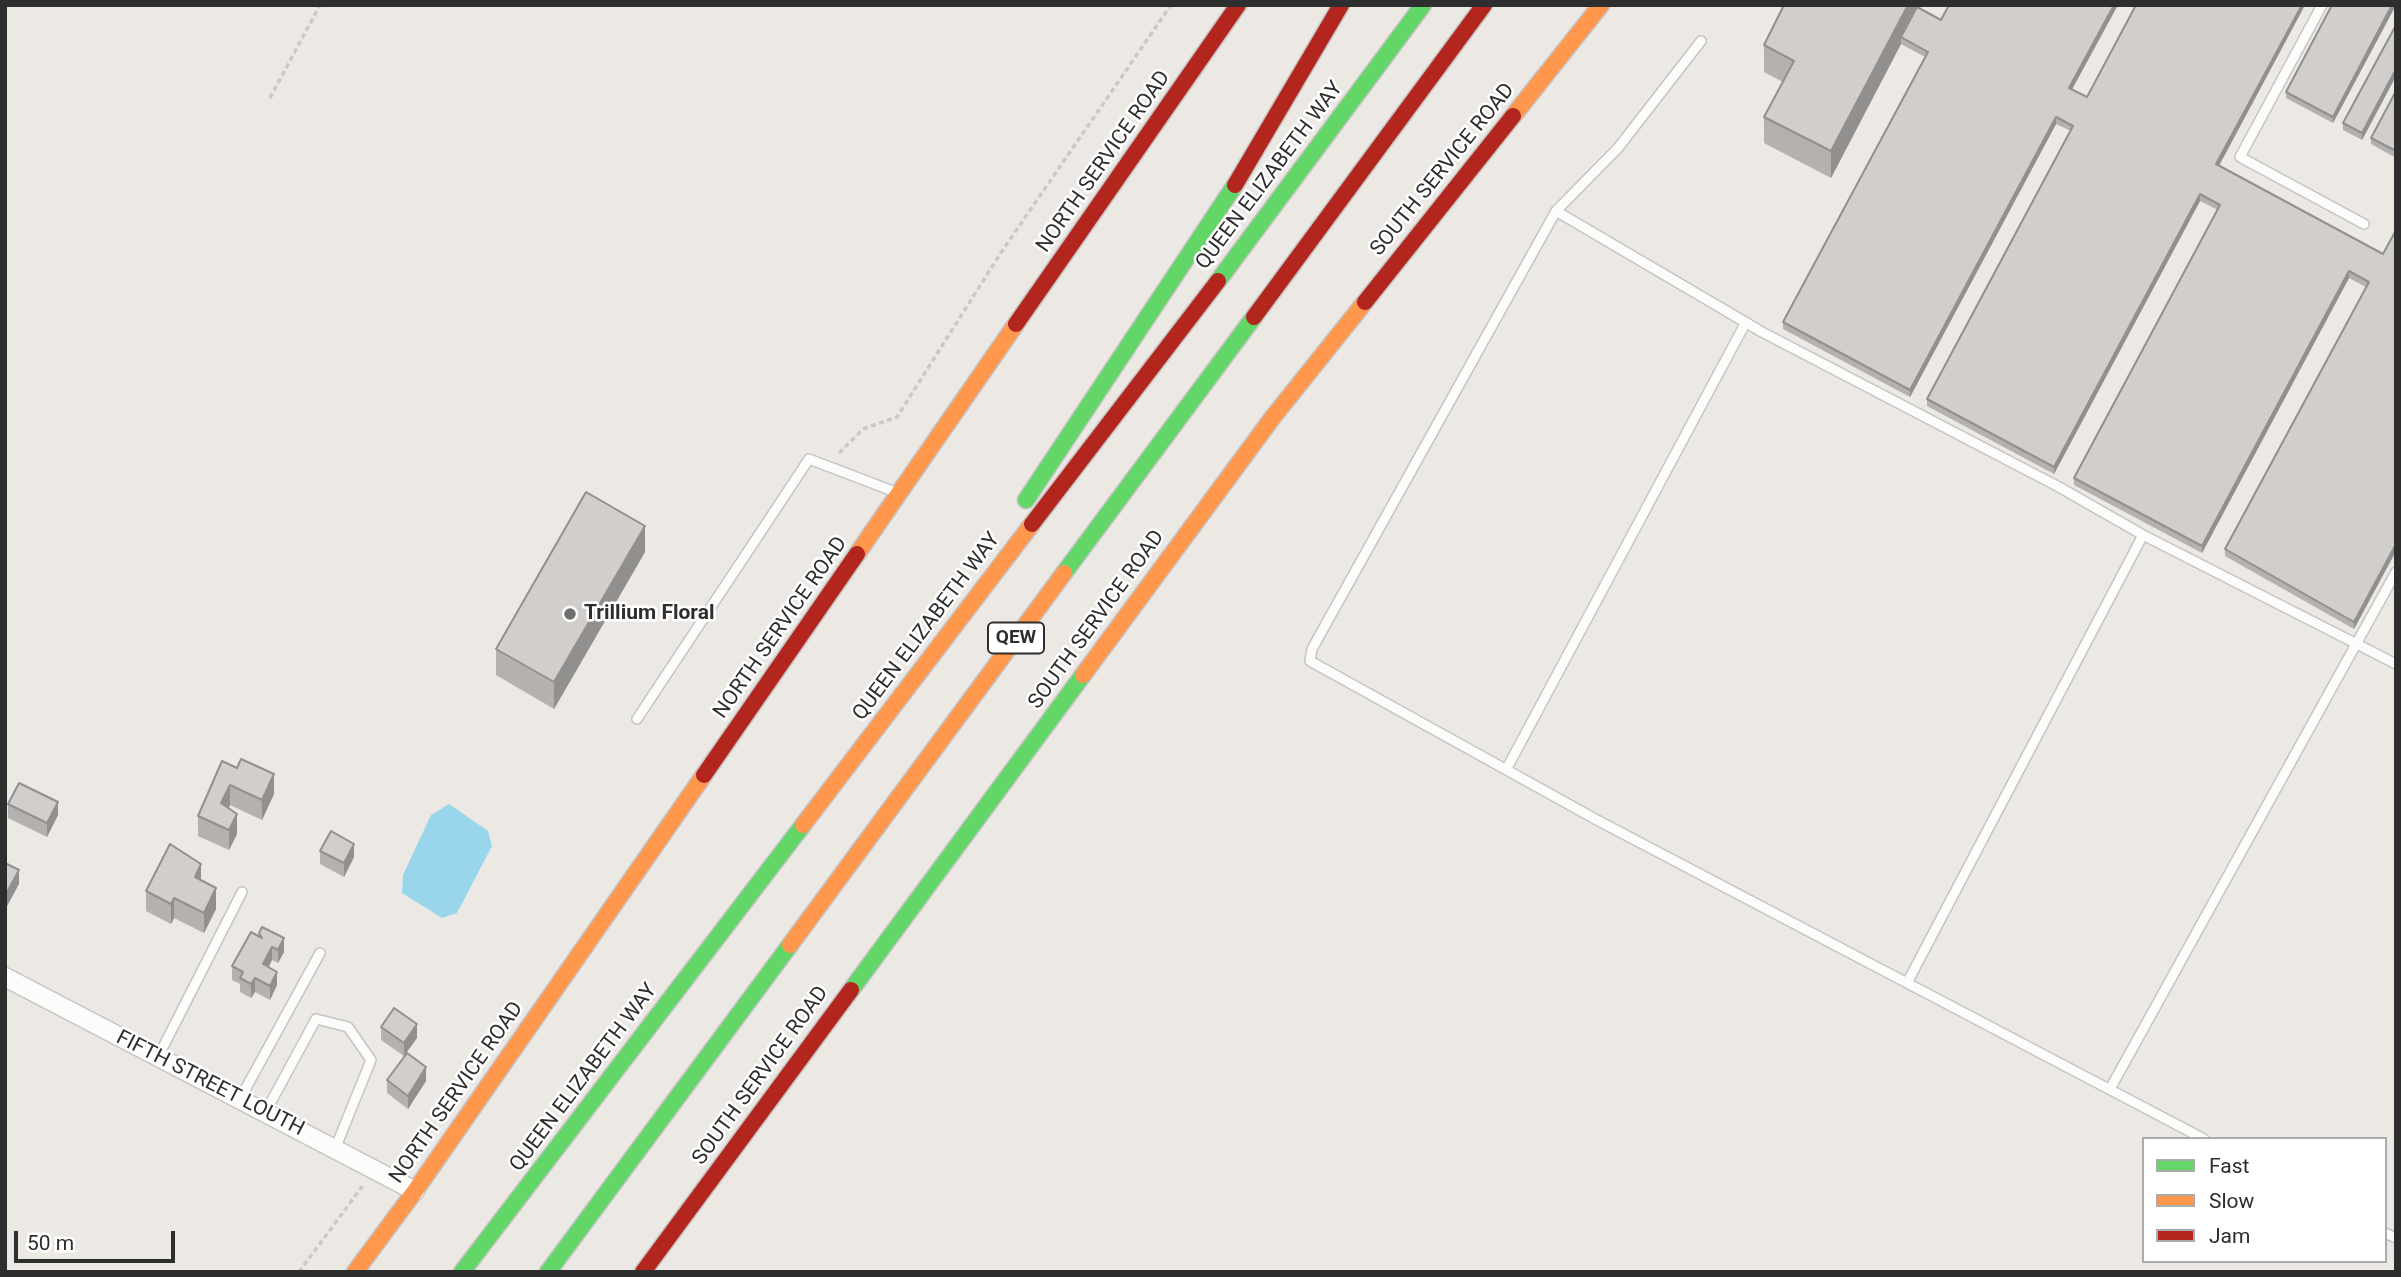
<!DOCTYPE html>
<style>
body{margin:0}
#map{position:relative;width:2401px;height:1277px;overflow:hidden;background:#ece8e4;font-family:Roboto,sans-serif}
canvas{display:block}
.frame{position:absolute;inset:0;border:7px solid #2e2e2e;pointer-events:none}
.legend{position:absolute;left:2142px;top:1137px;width:245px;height:126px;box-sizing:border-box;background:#fff;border:2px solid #ababab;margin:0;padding:9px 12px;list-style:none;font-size:21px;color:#2e2e2e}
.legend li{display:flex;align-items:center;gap:14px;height:35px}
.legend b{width:35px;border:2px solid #ababab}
.scale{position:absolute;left:14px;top:1231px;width:161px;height:32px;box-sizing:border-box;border:4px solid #2e2e2e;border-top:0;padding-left:9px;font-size:21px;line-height:24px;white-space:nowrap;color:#2e2e2e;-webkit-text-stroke:5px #fff;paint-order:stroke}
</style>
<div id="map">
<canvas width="2401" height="1277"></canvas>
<div class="frame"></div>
<ul class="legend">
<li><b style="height:9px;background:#63d668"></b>Fast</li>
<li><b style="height:9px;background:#ff974d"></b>Slow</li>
<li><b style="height:9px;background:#b3261e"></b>Jam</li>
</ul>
<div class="scale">50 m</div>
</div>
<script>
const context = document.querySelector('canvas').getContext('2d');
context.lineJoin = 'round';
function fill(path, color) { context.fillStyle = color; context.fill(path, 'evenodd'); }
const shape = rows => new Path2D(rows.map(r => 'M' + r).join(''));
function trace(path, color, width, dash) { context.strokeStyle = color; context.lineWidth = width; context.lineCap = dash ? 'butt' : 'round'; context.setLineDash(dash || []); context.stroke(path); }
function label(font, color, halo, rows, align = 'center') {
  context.font = font + ' Roboto,sans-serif'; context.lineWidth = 5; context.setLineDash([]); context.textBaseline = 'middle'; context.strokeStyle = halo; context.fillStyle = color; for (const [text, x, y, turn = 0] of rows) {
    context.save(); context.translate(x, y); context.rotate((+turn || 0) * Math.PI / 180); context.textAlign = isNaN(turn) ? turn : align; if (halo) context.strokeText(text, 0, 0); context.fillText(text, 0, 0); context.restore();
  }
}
const water = shape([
 [449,804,488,831,492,846,457,913,442,918,402,893,403,875,431,815]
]);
const path = shape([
 [270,98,320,5],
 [839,453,863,429,897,417,1002,251,1171,5],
 [299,1272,364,1184]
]);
const lane = shape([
 [2322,5,2240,157,2364,224],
 [1701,41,1618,148,1556,211,1312,649,1310,661,1597,820,2204,1139],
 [1556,211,1762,332,2059,487,2143,535,2396,664],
 [637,719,809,459,898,493],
 [1507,768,1746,322],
 [1907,983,2143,535],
 [158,1057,242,892],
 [2110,1089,2396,572],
 [240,1099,320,953],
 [265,1113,316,1019,348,1027,371,1060,335,1149],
 [2385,1233,2396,1238]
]);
const street = shape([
 [5,977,415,1191]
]);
const fast = shape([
 [1218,281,1423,5],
 [1026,500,1235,185],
 [1064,573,1254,317],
 [851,990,1083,675],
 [462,1272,803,825],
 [548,1272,790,945]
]);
const slow = shape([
 [1513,116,1601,5],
 [857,554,1016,324],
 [1083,675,1273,417,1365,302],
 [803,825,1032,524],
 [790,945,1064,573],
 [355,1272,415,1191,704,775]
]);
const jam = shape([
 [1235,185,1341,5],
 [1365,302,1513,116],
 [1254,317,1484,5],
 [1016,324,1238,5],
 [1032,524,1218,281],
 [704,775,857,554],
 [643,1272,851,990]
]);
const wall = shape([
 [1784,5,1921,5,1920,9,2087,97,2305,5,2219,166,2383,254,2396,230,2396,551,2354,629,2225,556,2225,549,2366,287,2349,278,2202,553,2074,485,2074,478,2218,210,2200,201,2054,474,1927,406,1927,399,2071,131,2056,124,1910,397,1783,329,1783,322,1925,57,1901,44,1831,178,1764,143,1764,117,1783,82,1764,72,1764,45],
 [2332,5,2396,5,2333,123,2286,98,2286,92],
 [2396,25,2396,76,2362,140,2343,130,2343,123],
 [2396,91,2396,158,2371,144,2371,138],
 [645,552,554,709,496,675,496,649],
 [222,761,274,794,262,820,230,805,229,808,237,834,229,850,198,836,198,816],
 [8,804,58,815,47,837,8,818],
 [320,851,354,857,344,877,320,864],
 [201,881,216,909,204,933,174,918,171,924,146,911,146,891],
 [259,933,284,952,278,963,272,960,269,967,277,985,270,1000,255,992,251,998,240,992,240,984,232,980,232,966,259,936],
 [381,1027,417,1038,404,1056,381,1040],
 [387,1080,426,1081,408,1109,387,1093]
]);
const shadedWall = shape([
 [1908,5,1921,5,1904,39,1901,37,1901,44,1831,178,1831,151],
 [2114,5,2118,5,2069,95,2069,88],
 [2302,5,2305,5,2216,171,2216,164],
 [2392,5,2396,5,2333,123,2333,117],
 [2396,69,2396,76,2362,140,2362,133],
 [2056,117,2056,124,1910,397,1910,390],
 [2200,194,2200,201,2054,474,2054,467],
 [2349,271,2349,278,2202,553,2202,546],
 [645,526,645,552,554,709,554,682],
 [2396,544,2396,551,2354,629,2354,622],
 [274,774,274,794,262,820,262,800],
 [230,785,230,805,221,823,221,803],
 [58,802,58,815,47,837,47,823],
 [237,814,237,834,229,850,229,830],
 [354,844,354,857,344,877,344,863],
 [201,864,201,884,195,877],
 [19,870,19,884,5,910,5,896],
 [216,888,216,909,204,933,204,913],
 [174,898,174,918,171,924,171,904],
 [284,938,284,952,278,963,278,950],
 [272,947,272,960,263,977,263,964],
 [277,972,277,985,270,1000,270,986],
 [255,978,255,992,251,998,251,984],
 [417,1024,417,1038,404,1056,404,1043],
 [426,1067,426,1081,408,1109,408,1096]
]);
const building = shape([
 [1784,5,1908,5,1831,151,1764,117,1794,61,1764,45,1784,5],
 [1949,5,2114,5,2069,88,2087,97,2136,5,2302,5,2216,164,2383,254,2396,230,2396,544,2354,622,2225,549,2369,282,2349,271,2202,546,2074,478,2220,205,2200,194,2054,467,1927,399,2073,126,2056,117,1910,390,1783,322,1928,52,1901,37,1917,7,1941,20,1949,5],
 [2332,5,2392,5,2333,117,2286,92,2332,5],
 [2396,25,2396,69,2362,133,2343,123,2396,25],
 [2396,91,2396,151,2371,138,2396,91],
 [586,492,645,526,554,682,496,649,586,492],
 [241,759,274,774,262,800,230,785,221,803,237,814,229,830,198,816,222,761,237,768,241,759],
 [19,783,58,802,47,823,8,804,19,783],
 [331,831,354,844,344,863,320,851,331,831],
 [170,844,201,864,195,877,216,888,204,913,174,898,171,904,146,891,170,844],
 [5,863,19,870,5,896,5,863],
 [262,927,284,938,278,950,272,947,263,964,277,972,270,986,255,978,251,984,240,978,243,972,232,966,251,932,262,938,259,933,262,927],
 [394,1008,417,1024,404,1043,381,1027,394,1008],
 [407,1053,426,1067,408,1096,387,1080,407,1053]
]);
const markers = [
 [570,614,7,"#706f6e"]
];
const shields = [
 [1016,638,56]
];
const shieldNames = [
 ["QEW",1016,638]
];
const streetNames = [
 ["NORTH SERVICE ROAD",1104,162,-55],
 ["SOUTH SERVICE ROAD",1443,170,-51],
 ["QUEEN ELIZABETH WAY",1270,176,-53],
 ["SOUTH SERVICE ROAD",1097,620,-54],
 ["QUEEN ELIZABETH WAY",927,627,-53],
 ["NORTH SERVICE ROAD",781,628,-55],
 ["SOUTH SERVICE ROAD",761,1076,-54],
 ["QUEEN ELIZABETH WAY",584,1078,-53],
 ["FIFTH STREET LOUTH",210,1084,27],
 ["NORTH SERVICE ROAD",457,1093,-55]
];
const poiNames = [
 ["Trillium Floral",584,614]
];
fill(water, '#99d6ec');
trace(lane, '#c5c4c5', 12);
trace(street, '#c5c4c5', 21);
trace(fast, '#c5c4c5', 19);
trace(slow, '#c5c4c5', 19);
trace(jam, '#c5c4c5', 19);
trace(path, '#c9c9c8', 3.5, [5, 3.5]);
trace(lane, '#fcfcfb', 9);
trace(street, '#fcfcfb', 18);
trace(fast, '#63d668', 16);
trace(slow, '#ff974d', 16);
trace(jam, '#b3261e', 16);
fill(wall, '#b4b1af');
fill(shadedWall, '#92908e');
fill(building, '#d1cecb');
trace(building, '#92908e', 2);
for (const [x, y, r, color] of markers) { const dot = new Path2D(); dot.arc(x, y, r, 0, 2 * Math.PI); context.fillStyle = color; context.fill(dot); trace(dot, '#fff', 2.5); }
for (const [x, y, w] of shields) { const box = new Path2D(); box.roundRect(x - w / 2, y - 15.5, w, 31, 5); context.fillStyle = '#fff'; context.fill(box); trace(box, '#2e2e2e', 2); }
label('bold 19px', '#2e2e2e', null, shieldNames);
label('21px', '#2e2e2e', '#fff', streetNames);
label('bold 21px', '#2e2e2e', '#fff', poiNames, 'left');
</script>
